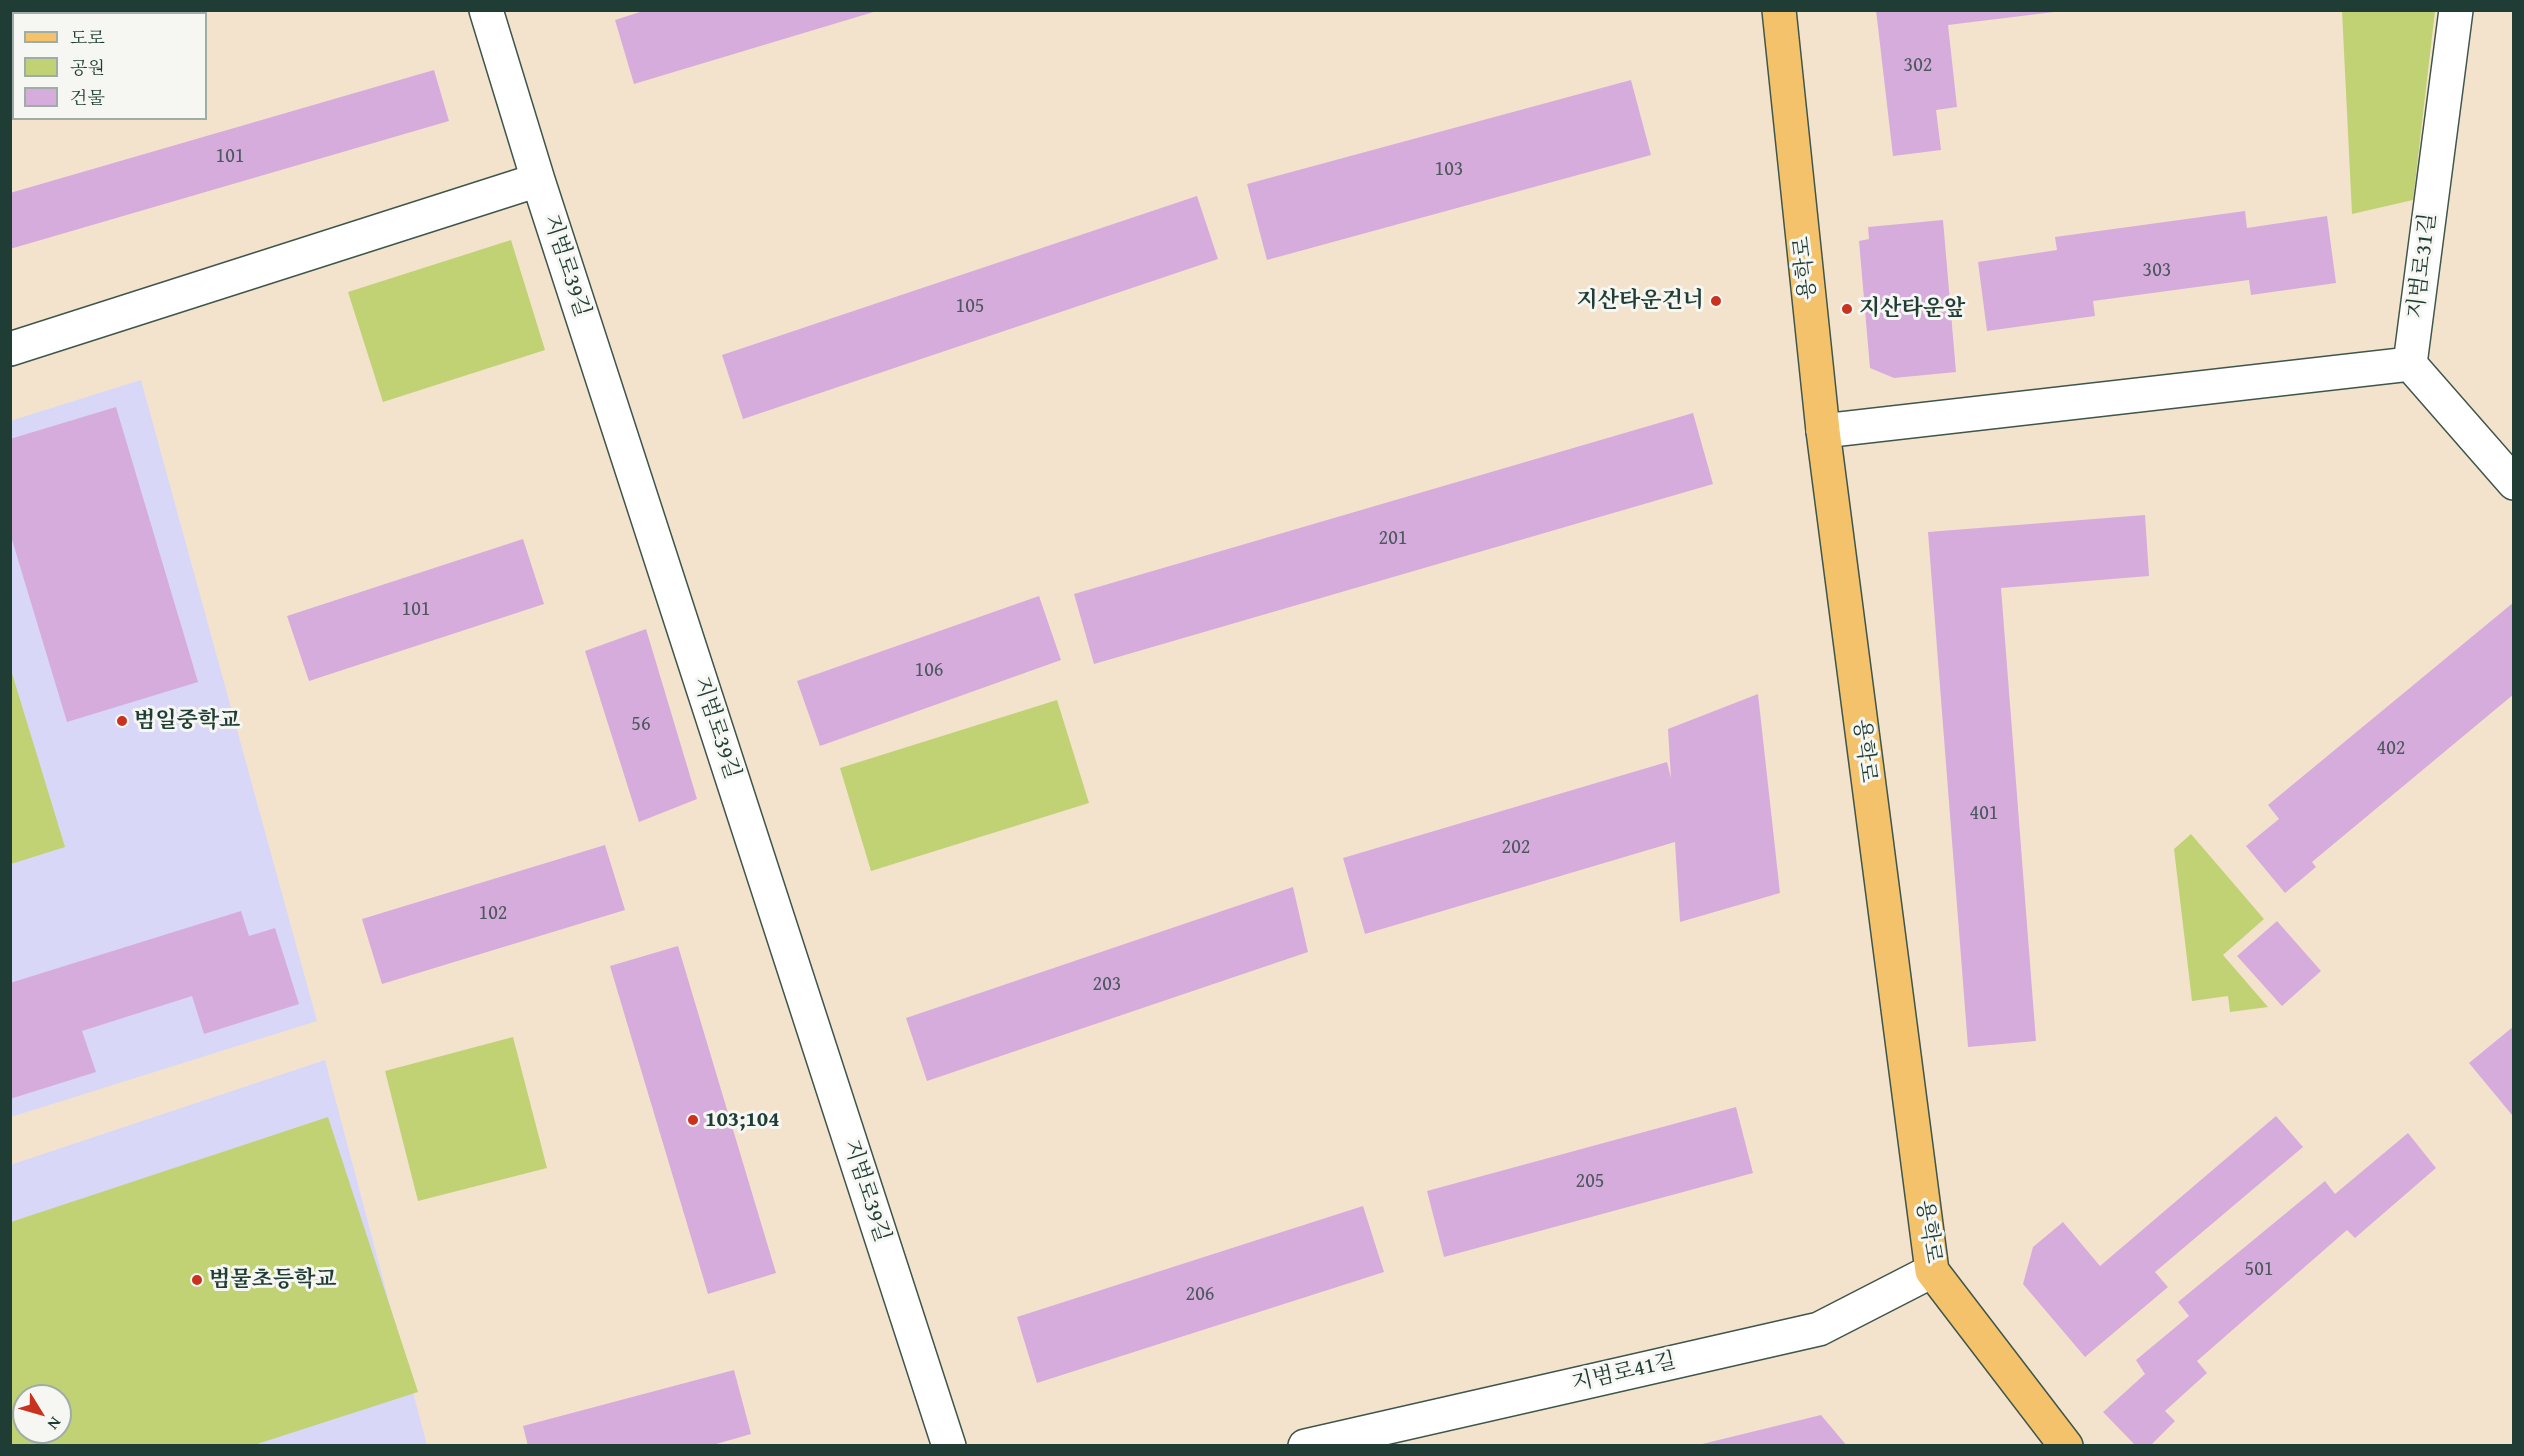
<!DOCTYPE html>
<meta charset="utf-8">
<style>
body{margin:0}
#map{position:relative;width:2524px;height:1456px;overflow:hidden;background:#f3e3cd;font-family:"Gentium Book Plus","Noto Serif KR",serif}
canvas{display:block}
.frame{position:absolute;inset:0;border:12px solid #1f3d34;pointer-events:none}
.legend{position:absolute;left:12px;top:12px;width:195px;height:108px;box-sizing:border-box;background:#f6f6f2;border:2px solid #a0aca6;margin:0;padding:8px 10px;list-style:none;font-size:18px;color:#1f3d34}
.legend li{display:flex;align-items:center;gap:12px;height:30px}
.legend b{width:30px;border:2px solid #a0aca6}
.north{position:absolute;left:12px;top:1384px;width:60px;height:60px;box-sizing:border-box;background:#f6f6f2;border:2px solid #a0aca6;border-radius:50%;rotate:127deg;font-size:16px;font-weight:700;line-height:24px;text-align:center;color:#1f3d34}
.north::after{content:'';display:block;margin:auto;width:21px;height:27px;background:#c8321e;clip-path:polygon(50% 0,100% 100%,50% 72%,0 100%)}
</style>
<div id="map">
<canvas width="2524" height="1456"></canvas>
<div class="frame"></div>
<ul class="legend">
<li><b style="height:8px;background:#f3c26a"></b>도로</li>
<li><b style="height:16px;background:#c0d274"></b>공원</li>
<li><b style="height:16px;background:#d6acdd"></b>건물</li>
</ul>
<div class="north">N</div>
</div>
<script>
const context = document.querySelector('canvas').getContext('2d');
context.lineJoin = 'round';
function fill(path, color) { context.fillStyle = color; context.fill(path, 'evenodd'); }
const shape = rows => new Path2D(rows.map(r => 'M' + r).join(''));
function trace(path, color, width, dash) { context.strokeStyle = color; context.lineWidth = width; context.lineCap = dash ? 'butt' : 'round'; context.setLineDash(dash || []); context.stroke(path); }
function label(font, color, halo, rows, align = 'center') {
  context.font = font + ' "Gentium Book Plus","Noto Serif KR",serif'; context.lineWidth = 6; context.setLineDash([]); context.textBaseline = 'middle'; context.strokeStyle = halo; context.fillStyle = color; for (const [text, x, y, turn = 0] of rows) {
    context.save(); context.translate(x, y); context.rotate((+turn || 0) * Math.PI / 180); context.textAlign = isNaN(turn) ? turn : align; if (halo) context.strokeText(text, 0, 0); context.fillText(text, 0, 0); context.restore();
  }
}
const built = shape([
 [141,380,317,1021,11,1117,10,421],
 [325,1060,427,1445,11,1445,10,1165],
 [24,1396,60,1396,60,1432,24,1432]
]);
const green = shape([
 [2342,11,2435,11,2413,200,2352,214],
 [511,240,545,350,383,402,348,292],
 [11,670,65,847,11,864,10,864],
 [1057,700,1089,803,871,871,840,768],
 [2191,834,2264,919,2223,955,2268,1007,2230,1012,2228,996,2192,1001,2174,849],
 [513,1037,547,1168,418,1201,385,1071],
 [328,1117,418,1392,254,1445,11,1445,11,1222],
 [24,1396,60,1396,60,1432,24,1432]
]);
const building = shape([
 [646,10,877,10,877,11,634,84,615,20],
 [1876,10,2054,10,2054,12,1948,25,1957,107,1936,110,1941,150,1893,156],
 [434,70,449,121,10,249,10,193],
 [1631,80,1651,155,1267,260,1247,184],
 [1197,196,1218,259,743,419,722,355],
 [2245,211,2247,228,2327,216,2336,283,2251,295,2249,280,2093,301,2095,316,1987,331,1978,262,2057,250,2055,237],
 [1943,220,1956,372,1894,378,1870,368,1859,241,1869,239,1868,227],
 [116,407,198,682,67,722,10,533,10,439],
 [1693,413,1713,484,1094,664,1074,594],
 [2145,515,2149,576,2001,588,2036,1041,1968,1047,1928,532],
 [523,539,544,604,309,681,287,616],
 [1039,596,1061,660,820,746,797,681],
 [2514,602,2514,694,2312,862,2316,867,2285,893,2246,846,2279,819,2268,805],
 [646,629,697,799,639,822,585,651],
 [1758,694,1780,893,1680,922,1675,842,1365,934,1343,858,1667,762,1671,778,1668,729],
 [605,845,625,910,382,984,362,919],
 [1293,887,1308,952,927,1081,906,1018],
 [241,911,249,936,275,928,299,1004,204,1034,192,996,82,1031,96,1072,10,1099,10,983],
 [2277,921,2321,971,2282,1006,2237,956],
 [678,946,776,1273,708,1294,610,966],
 [2514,1026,2514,1114,2512,1115,2469,1063],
 [1736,1107,1753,1173,1444,1257,1427,1191],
 [2276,1116,2303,1147,2155,1272,2168,1287,2085,1357,2023,1284,2033,1247,2063,1222,2100,1266],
 [2408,1133,2436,1168,2355,1238,2347,1230,2197,1361,2207,1373,2165,1411,2175,1421,2150,1446,2136,1446,2103,1412,2145,1374,2136,1360,2189,1316,2178,1302,2325,1181,2335,1194],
 [1363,1206,1384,1272,1037,1383,1017,1317],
 [734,1370,751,1434,709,1446,528,1446,523,1426],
 [1821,1415,1847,1446,1698,1446,1698,1445]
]);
const minor = shape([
 [486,10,538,180,949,1446],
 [2456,10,2410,364,2514,483],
 [10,349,538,180],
 [1823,431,2410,364],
 [1305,1446,1819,1329,1932,1271]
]);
const major = shape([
 [1779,10,1823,431,1932,1271,2066,1446]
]);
const markers = [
 [1716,301,6,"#c8321e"],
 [1847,309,6,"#c8321e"],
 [122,721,6,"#c8321e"],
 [693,1120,6,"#c8321e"],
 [197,1280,6,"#c8321e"]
];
const numberNames = [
 ["302",1918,66],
 ["101",230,157],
 ["103",1449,170],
 ["303",2157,271],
 ["105",970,307],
 ["201",1393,539],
 ["101",416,610],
 ["106",929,671],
 ["56",641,725],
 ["402",2391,749],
 ["401",1984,814],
 ["202",1516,848],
 ["102",493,914],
 ["203",1107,985],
 ["205",1590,1182],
 ["501",2259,1270],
 ["206",1200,1295]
];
const streetNames = [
 ["지범로39길",566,266,72],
 ["지범로31길",2423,266,-83],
 ["용학로",1806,268,-96],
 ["지범로39길",716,728,72],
 ["용학로",1864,751,83],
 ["지범로39길",866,1191,72],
 ["용학로",1928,1232,81],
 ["지범로41길",1624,1373,-13]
];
const poiNames = [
 ["지산타운건너",1704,301,"right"],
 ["지산타운앞",1859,309],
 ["범일중학교",134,721],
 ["103;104",705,1120],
 ["범물초등학교",209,1280]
];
fill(built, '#d9d7f8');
fill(green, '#c0d274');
fill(building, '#d6acdd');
trace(minor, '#3f564b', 36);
trace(major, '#3f564b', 36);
trace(minor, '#fff', 33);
trace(major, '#f3c26a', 33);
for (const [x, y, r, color] of markers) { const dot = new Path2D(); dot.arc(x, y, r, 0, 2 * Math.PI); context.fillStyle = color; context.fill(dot); trace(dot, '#f6f6f2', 2); }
label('20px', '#4d595e', null, numberNames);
label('22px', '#1f3d34', '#f6f6f2', streetNames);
label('bold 22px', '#1f3d34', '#f6f6f2', poiNames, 'left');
</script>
